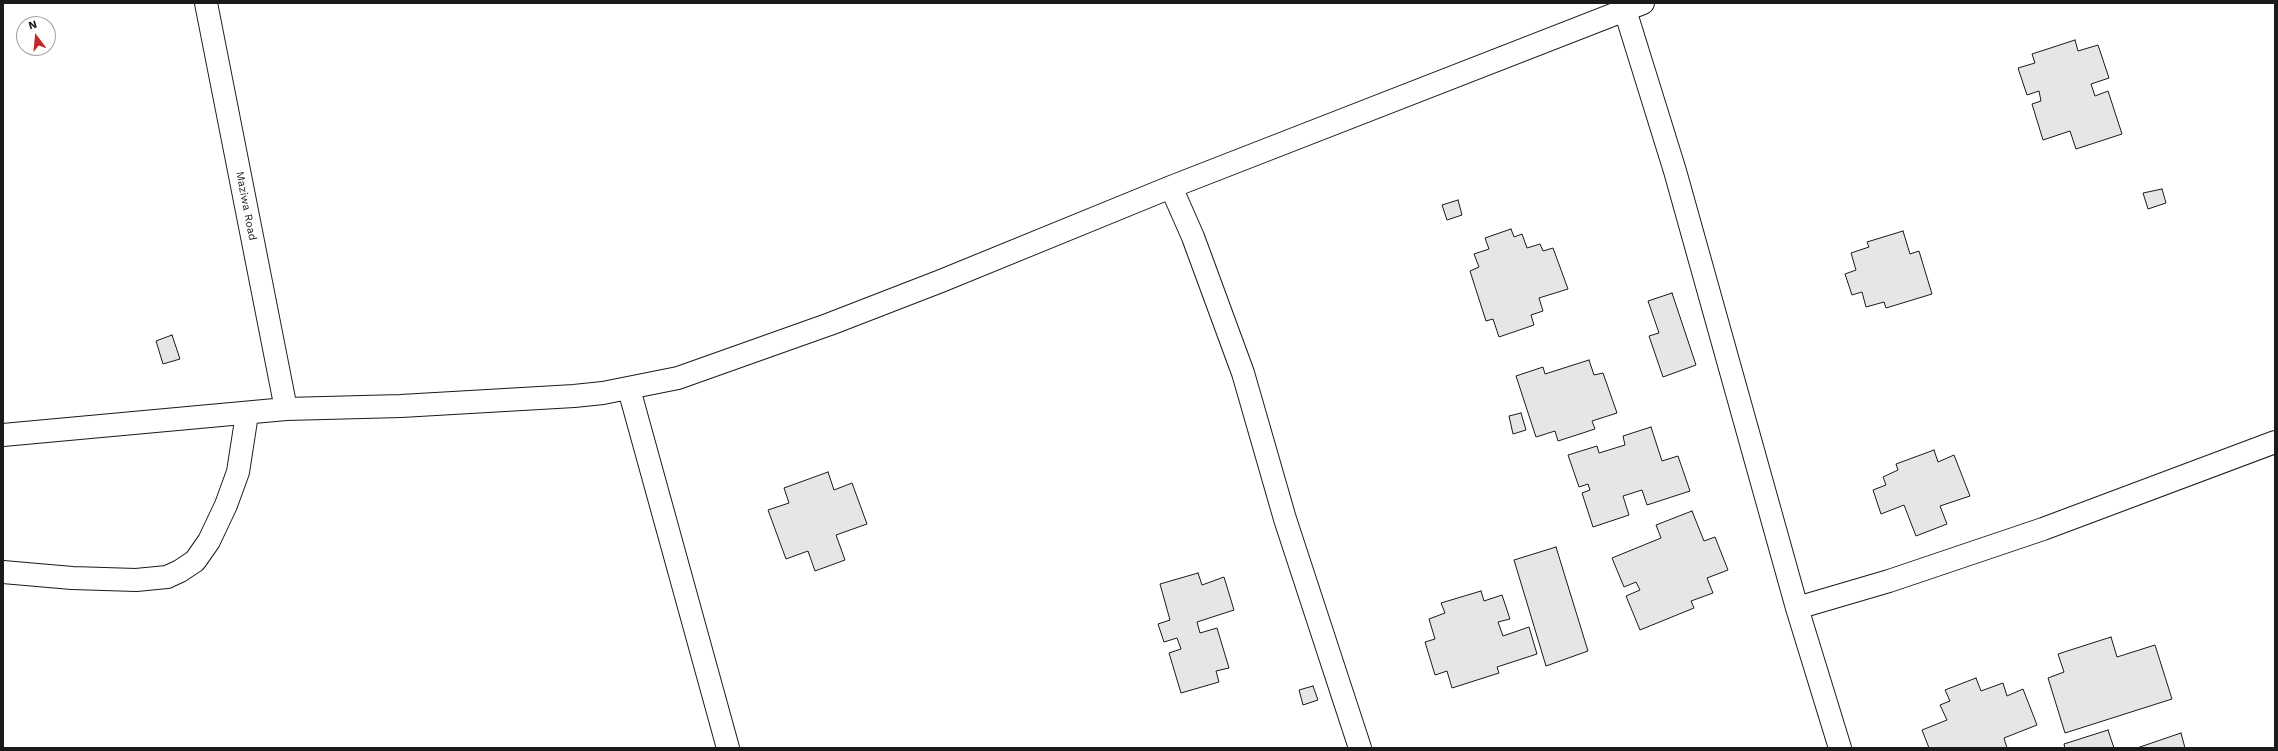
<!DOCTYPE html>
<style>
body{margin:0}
#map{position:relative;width:2278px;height:751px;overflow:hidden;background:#fff;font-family:"Work Sans",sans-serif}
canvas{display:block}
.frame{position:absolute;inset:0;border:4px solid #1a1a1a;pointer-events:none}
.north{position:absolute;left:16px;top:16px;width:40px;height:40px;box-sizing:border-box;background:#fff;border:1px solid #a3a3a3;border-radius:50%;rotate:344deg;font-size:11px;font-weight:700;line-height:16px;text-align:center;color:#1a1a1a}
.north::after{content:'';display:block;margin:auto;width:14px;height:18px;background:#c62828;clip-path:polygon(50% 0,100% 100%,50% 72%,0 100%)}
</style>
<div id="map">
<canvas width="2278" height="751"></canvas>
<div class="frame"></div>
<div class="north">N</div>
</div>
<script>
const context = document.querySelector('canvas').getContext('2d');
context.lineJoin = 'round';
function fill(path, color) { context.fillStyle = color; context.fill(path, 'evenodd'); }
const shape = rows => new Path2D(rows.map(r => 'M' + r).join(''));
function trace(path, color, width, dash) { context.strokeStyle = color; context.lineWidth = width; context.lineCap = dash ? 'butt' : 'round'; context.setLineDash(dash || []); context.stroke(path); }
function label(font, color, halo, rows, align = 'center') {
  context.font = font + ' "Work Sans",sans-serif'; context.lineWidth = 3; context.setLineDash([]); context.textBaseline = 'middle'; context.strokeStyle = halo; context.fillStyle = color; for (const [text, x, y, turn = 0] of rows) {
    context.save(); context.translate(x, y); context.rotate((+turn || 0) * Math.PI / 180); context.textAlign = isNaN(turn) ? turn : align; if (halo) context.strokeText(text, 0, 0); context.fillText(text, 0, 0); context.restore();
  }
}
const building = shape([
 [2075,40,2078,51,2098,45,2109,78,2091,84,2095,96,2108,91,2122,134,2076,149,2070,131,2043,140,2032,104,2041,101,2039,91,2027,95,2018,68,2035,63,2032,54,2075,40],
 [2162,189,2166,203,2148,209,2143,193,2162,189],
 [1458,200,1462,215,1447,220,1442,205,1458,200],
 [1511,229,1514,237,1522,234,1527,248,1540,244,1543,251,1553,248,1568,289,1539,298,1543,311,1531,315,1534,325,1499,337,1493,319,1486,321,1470,271,1479,267,1474,254,1489,249,1485,238,1511,229],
 [1903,231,1910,254,1919,251,1932,294,1886,308,1884,302,1866,307,1862,292,1852,295,1845,274,1856,270,1851,253,1869,247,1867,242,1903,231],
 [1672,293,1696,365,1663,377,1649,336,1659,333,1648,301,1672,293],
 [172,335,180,359,163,364,156,341,172,335],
 [1589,360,1594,375,1603,373,1617,413,1592,421,1595,429,1558,441,1555,431,1536,437,1516,376,1543,367,1545,374,1589,360],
 [1521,413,1526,430,1513,434,1509,416,1521,413],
 [1651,427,1662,461,1678,456,1690,491,1647,505,1642,490,1623,496,1629,515,1593,527,1582,493,1590,490,1588,484,1579,487,1568,455,1597,446,1599,453,1625,445,1623,436,1651,427],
 [1934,450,1938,462,1954,455,1970,496,1940,506,1947,524,1916,536,1904,505,1881,514,1873,490,1886,485,1883,477,1898,470,1896,464,1934,450],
 [828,472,834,490,852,483,867,524,836,535,845,560,815,571,808,551,786,559,768,510,789,503,784,488,828,472],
 [1692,511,1704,541,1715,537,1728,570,1707,578,1713,593,1691,601,1694,608,1640,630,1626,596,1640,590,1636,582,1624,587,1612,558,1661,538,1656,525,1692,511],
 [1556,547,1588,651,1546,666,1514,560,1556,547],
 [1198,573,1202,585,1224,577,1234,610,1197,622,1200,633,1217,628,1229,668,1216,671,1219,682,1181,693,1169,653,1181,649,1177,638,1164,642,1158,624,1170,620,1160,584,1198,573],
 [1481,591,1484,601,1502,595,1510,619,1498,622,1503,636,1529,627,1537,654,1497,667,1499,673,1452,688,1447,671,1435,675,1425,642,1435,639,1429,619,1445,613,1441,603,1481,591],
 [2111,637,2117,657,2155,645,2172,699,2065,733,2048,678,2064,672,2058,654,2111,637],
 [1976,678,1981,691,2003,683,2007,696,2023,689,2037,725,2004,738,2007,748,1929,748,1922,730,1947,720,1940,705,1950,701,1945,690,1976,678],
 [1313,686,1318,700,1303,705,1299,690,1313,686],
 [2108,730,2114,748,2065,748,2064,744,2108,730],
 [2181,733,2185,748,2137,748,2181,733]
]);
const minor = shape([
 [206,3,286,409],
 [1625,10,1675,171,1797,608,1840,748],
 [1171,187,1193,237,1243,373,1285,519,1360,748],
 [629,389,728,748],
 [3,435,286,409,401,406,574,396,603,393,678,378,830,324,941,281,1171,187,1643,3],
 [3,572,72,578,136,580,167,577,180,571,195,561,209,541,226,505,238,472,247,414],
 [1797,608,1889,581,2043,529,2275,442]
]);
const streetNames = [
 ["Maziwa Road",246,206,79]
];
fill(building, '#e6e6e6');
trace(building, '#1a1a1a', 1);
trace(minor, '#1a1a1a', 24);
trace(minor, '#fff', 22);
label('11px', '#1a1a1a', '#fff', streetNames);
</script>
